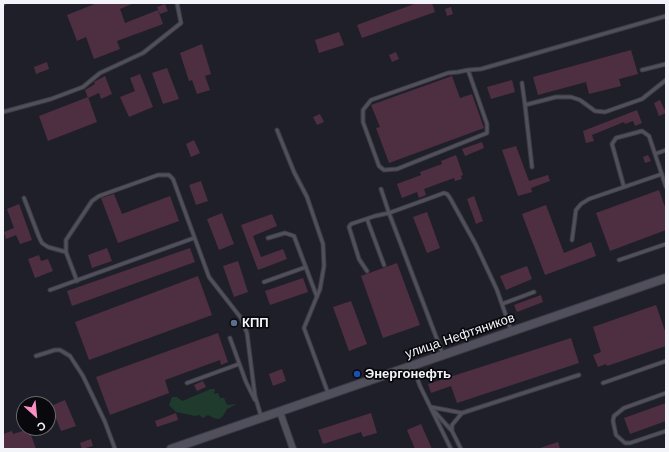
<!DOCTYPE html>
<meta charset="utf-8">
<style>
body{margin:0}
#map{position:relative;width:669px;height:452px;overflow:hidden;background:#1f1f29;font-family:"Work Sans",sans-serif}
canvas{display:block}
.frame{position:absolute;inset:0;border:4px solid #f3f3fa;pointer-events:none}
.north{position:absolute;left:16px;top:396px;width:40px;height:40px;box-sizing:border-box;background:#09090d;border:1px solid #67676c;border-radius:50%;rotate:153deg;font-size:11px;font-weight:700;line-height:16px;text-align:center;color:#f3f3fa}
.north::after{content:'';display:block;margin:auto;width:14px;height:18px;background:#fc8fc2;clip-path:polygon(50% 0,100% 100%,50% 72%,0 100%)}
</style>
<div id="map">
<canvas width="669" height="452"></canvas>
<div class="frame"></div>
<div class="north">С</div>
</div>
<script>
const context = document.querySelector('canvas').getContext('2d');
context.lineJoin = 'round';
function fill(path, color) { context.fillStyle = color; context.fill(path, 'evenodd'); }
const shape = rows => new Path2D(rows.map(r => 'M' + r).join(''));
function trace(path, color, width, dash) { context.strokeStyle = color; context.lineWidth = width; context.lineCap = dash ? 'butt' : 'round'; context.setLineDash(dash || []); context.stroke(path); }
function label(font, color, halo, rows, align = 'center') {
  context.font = font + ' "Work Sans",sans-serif'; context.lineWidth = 3.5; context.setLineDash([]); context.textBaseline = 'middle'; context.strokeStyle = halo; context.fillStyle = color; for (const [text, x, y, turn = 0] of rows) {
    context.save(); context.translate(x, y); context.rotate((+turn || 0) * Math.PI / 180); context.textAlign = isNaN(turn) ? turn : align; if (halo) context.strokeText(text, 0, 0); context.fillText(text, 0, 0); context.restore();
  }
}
const green = shape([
 [211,389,215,389,214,394,218,393,220,398,224,398,227,405,237,404,227,409,223,416,219,419,214,418,208,415,203,418,199,415,195,416,176,412,169,405,172,397,177,397,182,401]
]);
const building = shape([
 [97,3,134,3,120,9,125,23,158,10,163,24,117,41,120,49,94,59,86,37,77,41,67,15],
 [417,3,432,3,435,12,362,38,357,25],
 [165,4,168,11,160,14,157,7],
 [451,7,453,14,447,16,445,9],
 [339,32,344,45,319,53,315,40],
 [202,44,211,74,205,76,210,90,197,94,192,80,189,81,180,53],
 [631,50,638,74,619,79,621,86,589,94,586,82,538,95,533,77],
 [396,52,399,59,392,62,389,55],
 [47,62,49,69,36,74,34,67],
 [167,68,179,99,163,104,152,73],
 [140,74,153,107,129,117,120,97,135,91,130,78],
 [105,76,112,94,101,99,99,93,88,98,85,90,95,84,94,82],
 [452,76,460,98,472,94,484,128,389,163,376,128,380,127,371,105],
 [512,80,515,92,491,99,487,87],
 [88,97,97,122,48,141,39,116],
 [660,100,666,113,659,116,654,103],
 [637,110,642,123,635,126,633,121,625,124,624,122,592,135,594,141,586,143,583,131],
 [320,114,324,122,317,125,313,117],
 [194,140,200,153,191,157,186,144],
 [482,142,484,148,465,156,462,149],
 [516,146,529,181,548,175,550,181,531,188,532,192,518,196,502,150],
 [456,155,463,175,461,176,462,179,455,181,454,178,424,189,426,195,419,198,417,192,402,198,397,184,421,175,420,172,442,164,441,161],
 [648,155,651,161,645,163,643,157],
 [201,181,208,201,196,205,189,185],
 [659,190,666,210,666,230,610,251,596,213],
 [114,194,122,214,170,196,179,221,118,243,101,198],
 [474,196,483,221,476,224,467,199],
 [19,204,32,240,20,244,16,235,6,239,4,232,14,228,7,209],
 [546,205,564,253,591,242,596,256,545,275,522,214],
 [427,212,440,248,427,253,413,217],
 [222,213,234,244,219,250,207,219],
 [272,214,277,226,253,236,261,257,283,249,287,259,258,270,241,225],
 [107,248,112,261,92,268,88,255],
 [190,248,195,262,72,306,67,291],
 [39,255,41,261,48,259,53,271,35,278,28,259],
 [238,261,248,292,234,297,223,266],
 [397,263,420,325,383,338,361,276],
 [527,266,532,279,506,290,500,276],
 [198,276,212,315,89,360,75,322],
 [303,278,308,292,270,305,265,291],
 [541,295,543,302,517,312,514,305],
 [351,301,367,344,349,351,333,307],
 [656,305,666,334,666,346,607,366,606,364,598,367,593,355,601,352,593,327],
 [218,333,228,362,221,365,220,360,165,380,169,393,110,415,96,377],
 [571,338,579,363,457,403,451,386,431,393,428,384],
 [282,369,286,381,273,386,269,374],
 [203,381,206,387,197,391,194,385],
 [65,400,76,426,61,431,51,406],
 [666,403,666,421,630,434,624,418],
 [176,413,178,420,157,427,155,421],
 [371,413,377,433,363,437,361,432,323,444,318,430],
 [421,424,432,449,415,449,407,430],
 [29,429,36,449,3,449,3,434,12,431,13,434],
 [91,439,93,446,82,449,80,443],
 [558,442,560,449,540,449,540,448]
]);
const service = shape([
 [3,4,4,3],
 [468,70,487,124,487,133,397,169,384,170,379,166,363,122,363,110,371,100,448,73,458,72,468,70,481,69,666,16],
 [642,70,666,64],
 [522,83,525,105],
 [3,112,51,99,83,87,100,73,143,53,181,23,177,3],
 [277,130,294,172,307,197,323,244,324,266,320,289,304,328,328,393],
 [655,154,666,150],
 [532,167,525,105,556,97,571,97,580,100,595,111,605,112,642,99,666,80],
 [624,187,612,144,616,138,642,131,649,136,666,187],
 [24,198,39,237,42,243,48,247,66,252],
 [367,219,384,265],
 [268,238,285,233,294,236,317,297],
 [572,240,576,210,581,204,589,199,662,174],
 [619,260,666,244],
 [367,271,359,259,349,227,351,224,375,216,389,213,381,189],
 [77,281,66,252,66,240,92,201,99,196,158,175,169,175,173,179,209,277,241,318,247,333,255,396,261,416],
 [264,282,306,267],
 [50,290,194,238],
 [502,304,534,292],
 [230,338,246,382,255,400],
 [443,355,389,213,444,193,447,194,450,198,476,245,497,290,511,330],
 [36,356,55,350,60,350,70,356,83,376,105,422,115,449],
 [413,367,420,386,451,449],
 [187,383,239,364],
 [603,383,666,361],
 [666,393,624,408,614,416,613,421,616,435,625,443,630,443,666,431],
 [431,407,462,413],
 [434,411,452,431],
 [461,449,452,431,452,425,462,413,579,375]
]);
const minor = shape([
 [280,412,293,449]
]);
const tertiary = shape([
 [171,449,666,278]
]);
const markers = [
 [234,323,4,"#5c6f8a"],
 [357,374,4,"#1a4fb4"]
];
const poiNames = [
 ["КПП",242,323],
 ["Энергонефть",365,374]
];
const streetNames = [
 ["улица Нефтяников",460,336,-19]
];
fill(green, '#1e3b2d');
fill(building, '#4e2f41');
trace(service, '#3c3c44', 5);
trace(minor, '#3c3c44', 8);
trace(tertiary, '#3c3c44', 10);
trace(service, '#504f5b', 3);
trace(minor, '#504f5b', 6);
trace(tertiary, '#504f5b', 8);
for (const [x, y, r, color] of markers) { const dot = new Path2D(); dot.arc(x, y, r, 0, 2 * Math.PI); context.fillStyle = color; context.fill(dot); trace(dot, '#09090d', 1.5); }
label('bold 13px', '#f3f3fa', '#09090d', poiNames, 'left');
label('13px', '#f3f3fa', '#09090d', streetNames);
</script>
